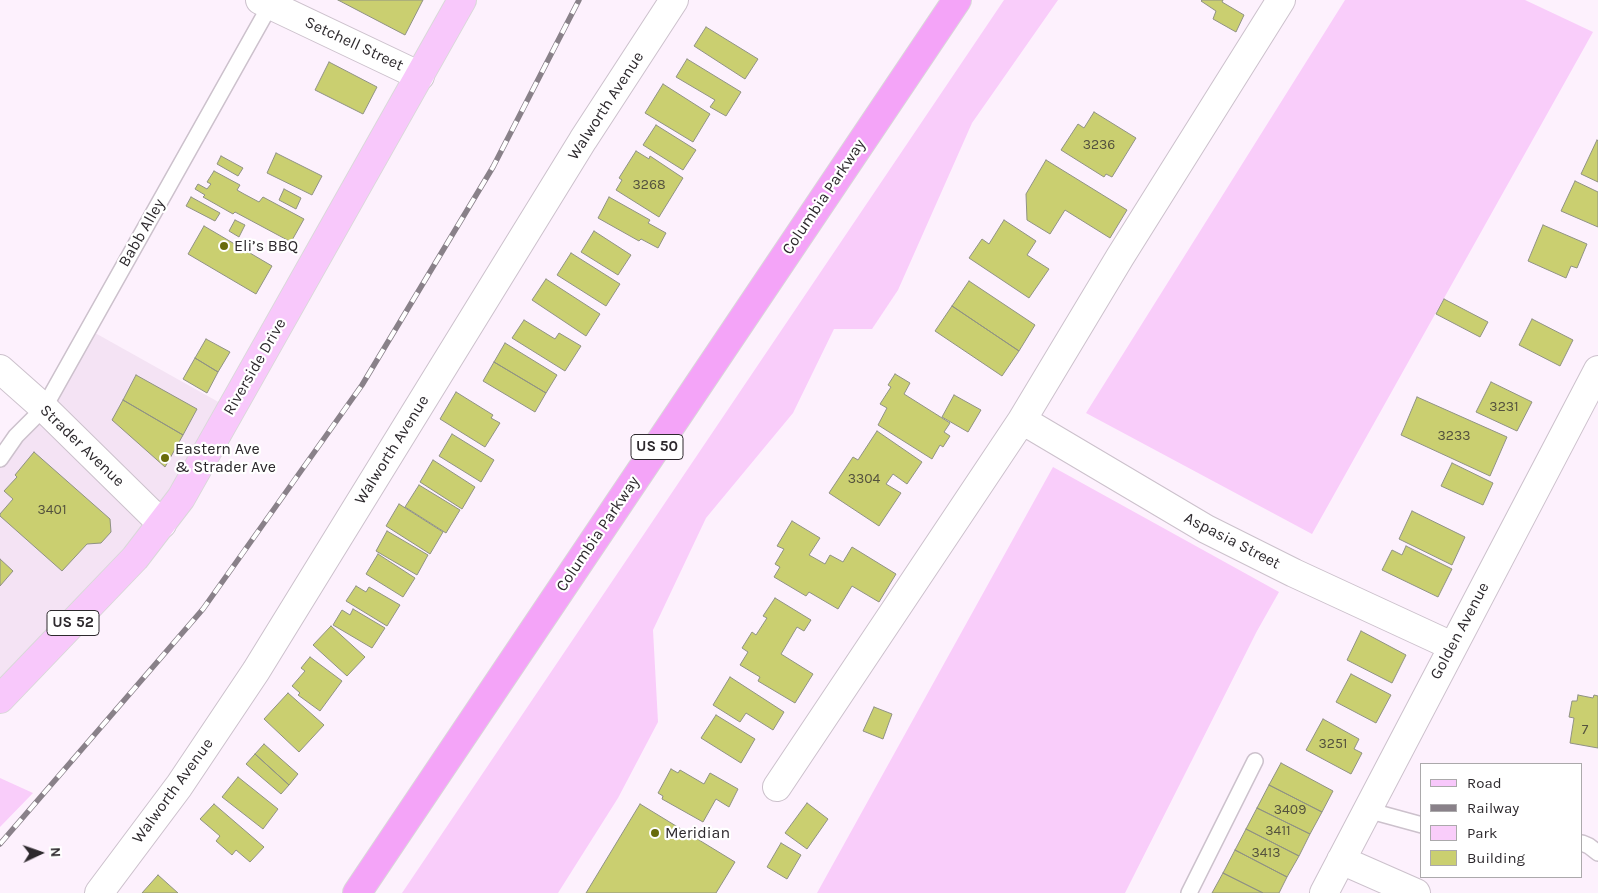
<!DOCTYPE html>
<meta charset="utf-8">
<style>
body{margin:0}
#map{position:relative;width:1598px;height:893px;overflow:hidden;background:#fdf1fd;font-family:Karla,sans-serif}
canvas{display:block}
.legend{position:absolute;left:1420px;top:763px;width:162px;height:115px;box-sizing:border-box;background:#fff;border:1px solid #aba9ab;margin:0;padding:6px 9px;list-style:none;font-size:15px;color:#2d292d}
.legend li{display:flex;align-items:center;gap:10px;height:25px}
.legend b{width:25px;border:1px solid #aba9ab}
.north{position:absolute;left:15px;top:828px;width:50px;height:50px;-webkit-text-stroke:4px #fff;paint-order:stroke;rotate:87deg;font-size:14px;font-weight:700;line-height:20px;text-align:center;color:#2d292d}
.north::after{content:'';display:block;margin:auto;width:18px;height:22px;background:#2d292d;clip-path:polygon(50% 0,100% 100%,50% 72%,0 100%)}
</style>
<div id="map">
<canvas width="1598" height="893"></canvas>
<ul class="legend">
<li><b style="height:6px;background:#f8c8fb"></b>Road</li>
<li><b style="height:6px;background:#898189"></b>Railway</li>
<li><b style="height:14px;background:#f9cdfa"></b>Park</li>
<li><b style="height:14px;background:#cacf70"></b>Building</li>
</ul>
<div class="north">N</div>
</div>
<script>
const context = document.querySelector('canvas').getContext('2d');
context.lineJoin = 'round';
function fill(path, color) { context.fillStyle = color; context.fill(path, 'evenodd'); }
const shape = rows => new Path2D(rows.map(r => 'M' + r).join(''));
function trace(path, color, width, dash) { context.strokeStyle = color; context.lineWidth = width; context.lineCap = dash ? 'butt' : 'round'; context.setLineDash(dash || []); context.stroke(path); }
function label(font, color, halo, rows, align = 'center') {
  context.font = font + ' Karla,sans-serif'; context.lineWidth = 4.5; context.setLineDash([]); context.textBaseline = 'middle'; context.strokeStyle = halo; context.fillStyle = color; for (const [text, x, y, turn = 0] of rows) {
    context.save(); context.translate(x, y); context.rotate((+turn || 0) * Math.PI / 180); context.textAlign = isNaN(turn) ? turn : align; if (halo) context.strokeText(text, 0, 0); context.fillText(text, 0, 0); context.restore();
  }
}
const built = shape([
 [88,329,231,409,181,498,0,699,0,459]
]);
const green = shape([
 [1004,0,1058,0,972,123,898,290,872,329,834,329,793,413,706,518,653,630,658,722,618,798,558,893,402,893],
 [1345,0,1525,0,1593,32,1312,534,1086,413],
 [1053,467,1279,592,1257,631,1125,893,817,893],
 [0,778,33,793,0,827]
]);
const building = shape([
 [338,0,423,0,405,35,338,0],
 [1202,0,1223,0,1222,2,1244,15,1236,32,1213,19,1216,11,1201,1,1202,0],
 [706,27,758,59,745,79,694,46,706,27],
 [687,59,741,92,726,116,710,107,715,100,676,77,687,59],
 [329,62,377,87,363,114,315,90,329,62],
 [663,84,710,114,693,142,645,113,663,84],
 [1094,112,1136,138,1112,177,1106,174,1104,177,1061,150,1078,124,1084,128,1094,112],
 [656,125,696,150,683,170,643,145,656,125],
 [1597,140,1598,141,1598,182,1581,174,1597,140],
 [636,151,649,159,650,156,683,178,659,217,616,190,622,180,619,178,636,151],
 [276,153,322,176,312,195,267,173,276,153],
 [221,156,243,168,238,176,217,164,221,156],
 [1046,160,1127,210,1110,238,1065,210,1050,234,1027,220,1026,194,1046,160],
 [214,171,240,185,237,190,244,194,259,202,263,197,304,219,291,242,235,212,233,214,203,197,205,195,195,189,198,184,207,189,211,184,207,182,214,171],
 [1575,181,1598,192,1598,227,1561,211,1575,181],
 [284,189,301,198,296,209,279,200,284,189],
 [191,197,220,213,215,221,186,206,191,197],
 [609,197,650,220,648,223,666,233,658,248,641,239,639,241,598,218,609,197],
 [235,220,245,225,239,237,229,231,235,220],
 [1004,220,1036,241,1027,255,1049,269,1029,298,969,258,982,239,989,244,1004,220],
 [1543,225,1587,244,1577,268,1571,266,1566,278,1528,261,1543,225],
 [204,226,272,266,256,294,188,254,204,226],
 [594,231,631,255,618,275,581,252,594,231],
 [571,253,620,284,606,306,557,275,571,253],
 [546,279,600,314,586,336,532,300,546,279],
 [969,281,1035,325,1019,351,952,306,969,281],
 [1444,299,1488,322,1480,337,1436,314,1444,299],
 [952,306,1019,351,1002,376,935,331,952,306],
 [1532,319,1573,340,1560,366,1519,345,1532,319],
 [524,320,555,339,559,333,581,346,565,371,512,338,524,320],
 [206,339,230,352,218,372,195,358,206,339],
 [505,343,557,375,546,393,494,362,505,343],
 [195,358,218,372,207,393,183,379,195,358],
 [494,362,546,393,535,412,483,381,494,362],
 [895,374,910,383,904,394,950,423,944,432,950,436,943,447,940,445,932,459,878,425,887,408,880,404,891,387,888,385,895,374],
 [136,375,197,409,183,435,123,400,136,375],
 [1491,382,1532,402,1517,431,1476,412,1491,382],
 [456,392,493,415,491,418,500,423,485,447,440,419,456,392],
 [954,395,981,410,968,432,942,417,954,395],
 [1417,397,1507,437,1490,476,1401,435,1417,397],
 [123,400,183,435,165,467,112,420,123,400],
 [877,431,922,462,907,484,893,474,886,484,901,493,879,526,829,493,853,457,858,460,877,431],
 [452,434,494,460,481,482,439,456,452,434],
 [34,452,110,519,111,532,101,543,87,544,62,571,0,516,0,514,13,499,4,491,17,477,15,475,34,452],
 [433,460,475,487,462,509,420,482,433,460],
 [1452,463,1493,483,1483,505,1441,486,1452,463],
 [419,485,460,510,446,533,405,507,419,485],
 [399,504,443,532,430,554,386,526,399,504],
 [1412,511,1465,537,1452,565,1399,539,1412,511],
 [792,521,820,538,809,555,825,564,830,555,843,562,852,547,896,574,879,602,852,586,838,609,809,592,806,596,774,577,780,567,775,564,784,549,777,546,792,521],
 [387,531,428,555,417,575,376,551,387,531],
 [1406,546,1452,569,1438,597,1382,570,1392,550,1402,555,1406,546],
 [378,554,415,578,403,597,366,574,378,554],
 [0,559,13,571,0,586,0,559],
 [356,586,366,592,369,587,400,605,387,626,346,601,356,586],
 [775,598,811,620,804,631,797,627,781,654,813,674,795,703,758,681,760,677,740,665,748,652,742,648,752,632,756,635,767,618,763,616,775,598],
 [353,609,385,628,372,648,333,625,342,610,350,615,353,609],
 [331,626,365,657,347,676,313,645,331,626],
 [1361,631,1406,655,1392,683,1347,660,1361,631],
 [310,657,342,681,320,711,298,695,300,693,292,686,305,671,301,668,310,657],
 [1351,674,1391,695,1376,723,1336,702,1351,674],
 [730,677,784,712,773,730,746,713,740,722,713,705,730,677],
 [288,693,324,725,299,752,264,719,288,693],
 [1578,695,1593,698,1594,695,1598,696,1598,748,1570,743,1574,718,1569,717,1572,701,1577,701,1578,695],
 [874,707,892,714,883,739,863,731,874,707],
 [716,715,755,739,741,763,701,738,716,715],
 [1323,719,1359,739,1354,749,1362,753,1351,774,1306,750,1323,719],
 [264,744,298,774,289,785,255,754,264,744],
 [255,754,289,785,281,794,246,764,255,754],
 [1281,763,1333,791,1322,812,1269,785,1281,763],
 [671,769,678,773,680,770,704,784,710,773,738,789,729,807,716,799,703,822,662,799,663,796,658,793,671,769],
 [238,777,278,809,263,829,222,797,238,777],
 [1269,785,1322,812,1310,834,1257,808,1269,785],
 [807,803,828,819,807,849,785,833,807,803],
 [214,804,264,847,250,862,236,850,232,855,216,841,220,836,200,819,214,804],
 [640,804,735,862,716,893,586,893,640,804],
 [1257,808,1310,834,1299,856,1246,829,1257,808],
 [1246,829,1299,856,1287,877,1235,850,1246,829],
 [781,843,801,855,787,879,767,867,781,843],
 [1235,850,1287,877,1279,893,1263,893,1223,873,1235,850],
 [1223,873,1263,893,1212,893,1223,873],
 [158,875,178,893,142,893,158,875]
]);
const lane = shape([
 [0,459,16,436,44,408,273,0],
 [1367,810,1422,825],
 [1582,843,1589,846,1598,853],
 [1189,893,1255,761]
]);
const street = shape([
 [260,0,420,76],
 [0,369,44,408,162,524],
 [1022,420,1206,529,1294,573,1452,646],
 [777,787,1022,420,1120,257,1281,0],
 [1341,860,1416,893],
 [99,893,179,786,256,671,583,140,674,0],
 [1324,893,1598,370]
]);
const primary = shape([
 [0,699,135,558,181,498,462,0]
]);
const highway = shape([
 [357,893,957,0]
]);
const rail = shape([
 [0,844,203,609,362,385,493,167,579,0]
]);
const markers = [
 [224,246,5,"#686b0b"],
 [165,458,5,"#686b0b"],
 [655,833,5,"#686b0b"]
];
const numberNames = [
 ["3236",1099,145],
 ["3268",649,185],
 ["3231",1504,407],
 ["3233",1454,436],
 ["3304",864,479],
 ["3401",52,510],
 ["7",1585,730],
 ["3251",1333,744],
 ["3409",1290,810],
 ["3411",1278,831],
 ["3413",1266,853]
];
const shields = [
 [657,447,52],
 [73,623,52]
];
const shieldNames = [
 ["US 50",657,447],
 ["US 52",73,623]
];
const streetNames = [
 ["Setchell Street",354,44,25],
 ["Walworth Avenue",606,106,-57],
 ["Columbia Parkway",824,197,-56],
 ["Babb Alley",142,233,-60],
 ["Riverside Drive",255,367,-60],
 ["Strader Avenue",82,446,44],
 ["Walworth Avenue",392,450,-58],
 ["Columbia Parkway",598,534,-56],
 ["Aspasia Street",1232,541,27],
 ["Golden Avenue",1460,631,-62],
 ["Walworth Avenue",173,791,-54]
];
const poiNames = [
 ["Eli’s BBQ",234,246],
 ["Eastern Ave",175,449],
 ["& Strader Ave",175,467],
 ["Meridian",665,833]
];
fill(built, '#f4e3f4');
fill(green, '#f9cdfa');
fill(building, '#cacf70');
trace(building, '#909284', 1);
trace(lane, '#ccc1cc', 18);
trace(street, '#ccc1cc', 30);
trace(primary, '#d9d8d9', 30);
trace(highway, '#d9d8d9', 30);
trace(lane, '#fff', 15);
trace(street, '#fff', 28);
trace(primary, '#f8c8fb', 28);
trace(highway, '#f4a4f8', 28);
trace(rail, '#898189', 5.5);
trace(rail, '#fff', 4, [11]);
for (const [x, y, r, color] of markers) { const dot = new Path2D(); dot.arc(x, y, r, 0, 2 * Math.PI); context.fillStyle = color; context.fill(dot); trace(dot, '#fff', 2); }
label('14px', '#54523e', null, numberNames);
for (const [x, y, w] of shields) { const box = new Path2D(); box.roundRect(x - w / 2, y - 12.5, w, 25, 4); context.fillStyle = '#fff'; context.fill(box); trace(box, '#2d292d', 1); }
label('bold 15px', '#2d292d', null, shieldNames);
label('16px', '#2d292d', '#fff', streetNames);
label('16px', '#2d292d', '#fff', poiNames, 'left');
</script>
